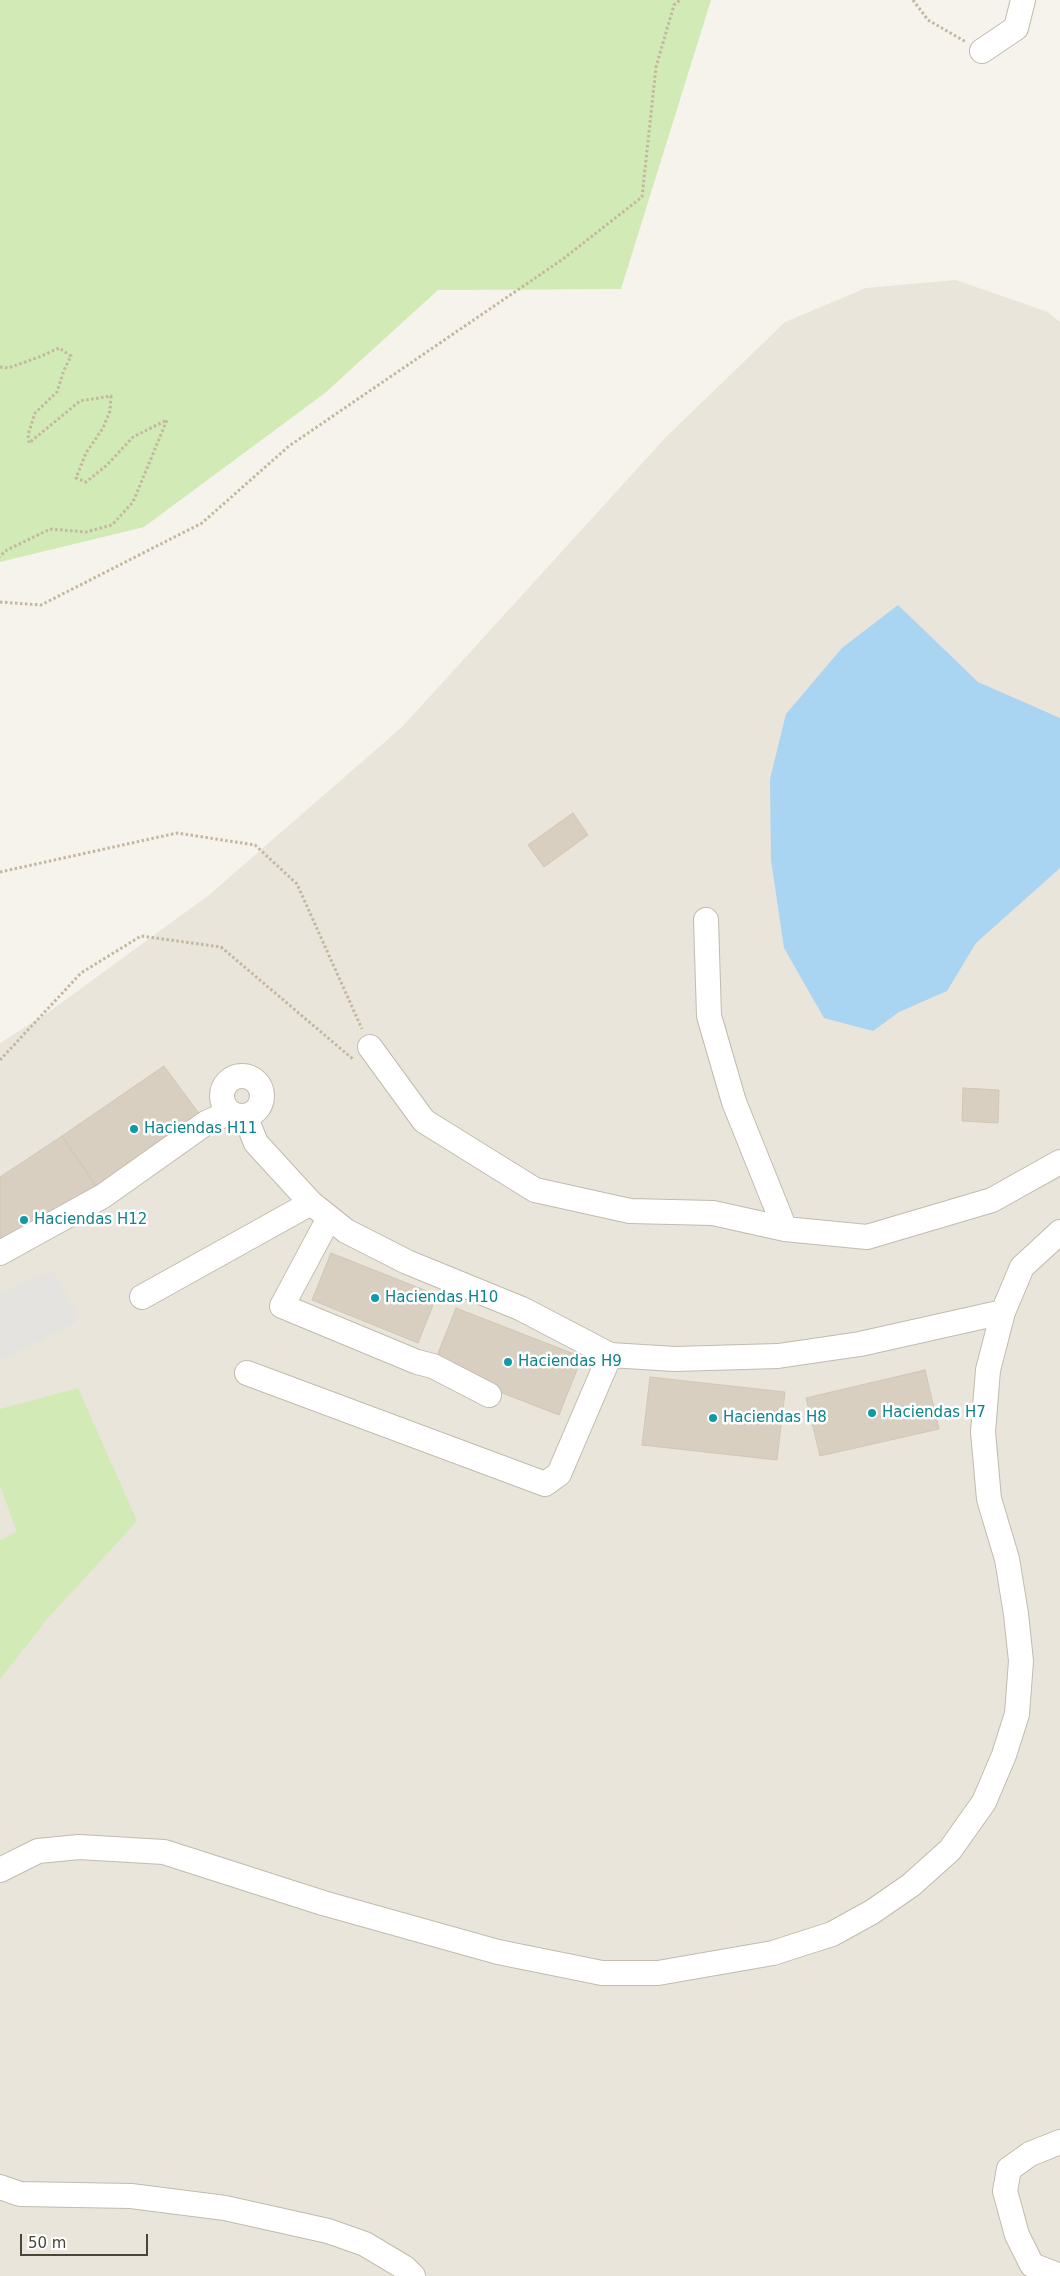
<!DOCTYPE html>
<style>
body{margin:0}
#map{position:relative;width:1060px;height:2276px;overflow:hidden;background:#f6f3ec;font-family:"DejaVu Sans",sans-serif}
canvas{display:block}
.scale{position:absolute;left:20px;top:2234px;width:128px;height:22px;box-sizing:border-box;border:2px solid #4b4439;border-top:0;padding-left:6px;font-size:15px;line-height:18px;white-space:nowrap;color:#4b4439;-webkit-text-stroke:4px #fff;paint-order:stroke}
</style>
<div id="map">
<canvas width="1060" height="2276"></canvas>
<div class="scale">50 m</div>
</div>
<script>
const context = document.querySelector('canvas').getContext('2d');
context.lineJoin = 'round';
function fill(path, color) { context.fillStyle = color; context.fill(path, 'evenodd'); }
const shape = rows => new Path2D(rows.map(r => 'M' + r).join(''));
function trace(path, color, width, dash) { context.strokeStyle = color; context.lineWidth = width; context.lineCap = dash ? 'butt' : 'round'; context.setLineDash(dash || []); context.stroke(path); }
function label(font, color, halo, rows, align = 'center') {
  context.font = font + ' "DejaVu Sans",sans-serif'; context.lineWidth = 5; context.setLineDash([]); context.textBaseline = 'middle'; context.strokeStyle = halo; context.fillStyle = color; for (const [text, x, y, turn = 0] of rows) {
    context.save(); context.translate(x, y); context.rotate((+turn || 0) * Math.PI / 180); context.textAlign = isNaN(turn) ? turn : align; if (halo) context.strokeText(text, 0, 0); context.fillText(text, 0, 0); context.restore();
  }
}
const residential = shape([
 [956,280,1048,312,1060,322,1060,2276,0,2276,0,1043,46,1014,209,895,402,727,666,437,785,322,866,288]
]);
const green = shape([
 [0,0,711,0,621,289,438,290,325,393,144,527,0,562],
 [78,1388,137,1521,49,1617,0,1679,0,1540,17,1532,0,1485,0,1409]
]);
const parking = shape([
 [52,1270,76,1311,76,1322,0,1361,0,1293]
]);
const water = shape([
 [898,605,978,682,1060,718,1060,868,976,943,947,991,899,1012,873,1031,824,1018,784,948,771,860,770,779,786,714,842,648]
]);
const building = shape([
 [573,813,588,835,544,867,528,845,573,813],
 [164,1066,206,1123,97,1188,62,1136,164,1066],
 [963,1088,999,1090,998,1123,962,1121,963,1088],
 [62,1136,97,1188,0,1252,0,1177,62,1136],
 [331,1253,437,1295,418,1343,312,1300,331,1253],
 [456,1308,582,1357,559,1415,433,1366,456,1308],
 [925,1370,939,1429,820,1456,806,1398,925,1370],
 [650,1377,785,1392,777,1460,642,1445,650,1377]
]);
const path = shape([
 [913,0,928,20,966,42],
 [0,367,8,368,39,357,59,348,71,356,64,370,57,392,35,413,28,435,29,443,80,401,111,396,110,411,103,428,86,453,76,478,86,482,107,465,133,437,167,420,133,502,112,525,86,532,50,529,5,551,0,557],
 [0,602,41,605,202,523,289,446,563,259,642,197,656,67,674,5,680,0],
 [0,872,177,833,255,845,297,884,362,1029],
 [0,1060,81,973,141,936,221,947,354,1060]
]);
const minor = shape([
 [982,51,1016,28,1023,0],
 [706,920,709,1016,734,1102,785,1229],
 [370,1047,424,1121,535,1190,630,1211,713,1213,785,1229,867,1237,992,1200,1060,1162],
 '222 1096a20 20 0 1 1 40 0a20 20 0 1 1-40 0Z',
 [245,1116,256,1143,311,1203,346,1231,407,1262,522,1309,610,1355,675,1359,778,1356,860,1344,1003,1312],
 [329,1218,282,1306,417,1362,433,1366,489,1395],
 [0,1253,103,1196,206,1123,230,1112],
 [142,1297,311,1203],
 [247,1373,545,1484,559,1474,610,1355],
 [0,1870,38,1851,79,1847,164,1852,323,1903,498,1952,602,1973,658,1973,773,1953,832,1934,872,1912,911,1885,950,1850,984,1802,1004,1755,1017,1714,1021,1661,1016,1614,1007,1559,989,1499,983,1432,988,1370,1003,1312,1022,1267,1060,1232],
 [1060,2142,1030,2154,1009,2169,1005,2191,1017,2235,1032,2265,1060,2276],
 [0,2187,20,2194,131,2196,225,2208,328,2231,365,2244,405,2268,413,2276]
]);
const markers = [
 [134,1129,5,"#0f9aa8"],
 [24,1220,5,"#0f9aa8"],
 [375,1298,5,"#0f9aa8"],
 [508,1362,5,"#0f9aa8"],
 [872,1413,5,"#0f9aa8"],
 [713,1418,5,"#0f9aa8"]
];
const cultureNames = [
 ["Haciendas H11",144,1129],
 ["Haciendas H12",34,1220],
 ["Haciendas H10",385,1298],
 ["Haciendas H9",518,1362],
 ["Haciendas H7",882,1413],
 ["Haciendas H8",723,1418]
];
fill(residential, '#eae5da');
fill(green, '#d2eab5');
fill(parking, '#e5e3e0');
fill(water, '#a9d4f2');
fill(building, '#d8cfc1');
trace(building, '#d3c7b4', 1);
trace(minor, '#c2bbae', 26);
trace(path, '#c4b79f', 3, [2.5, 2.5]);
trace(minor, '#fff', 24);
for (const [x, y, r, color] of markers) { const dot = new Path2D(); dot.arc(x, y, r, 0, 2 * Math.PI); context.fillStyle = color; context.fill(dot); trace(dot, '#fff', 2); }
label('15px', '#0d838f', '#fff', cultureNames, 'left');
</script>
